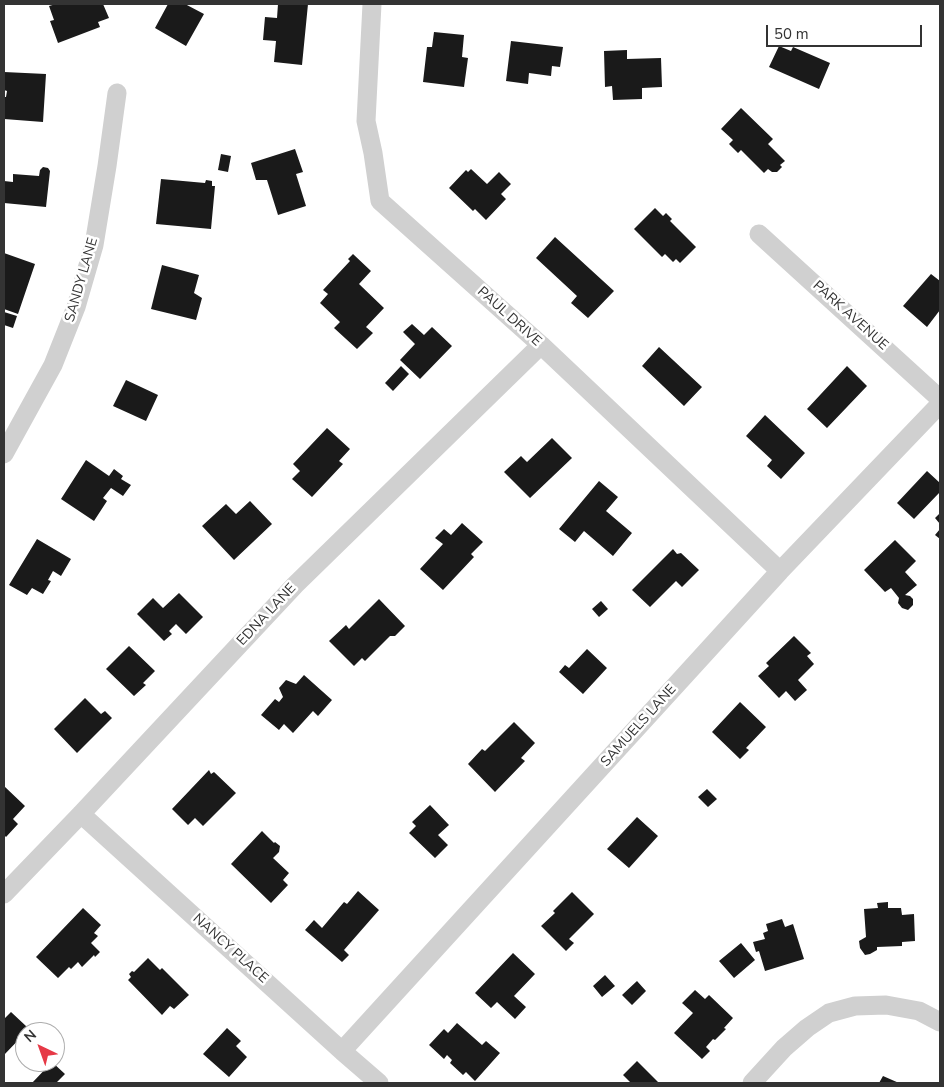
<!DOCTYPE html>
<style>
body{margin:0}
#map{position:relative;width:944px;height:1087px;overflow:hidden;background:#fff;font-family:"Nunito Sans",sans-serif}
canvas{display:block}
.frame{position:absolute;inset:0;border:5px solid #333;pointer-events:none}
.north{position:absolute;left:15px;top:1022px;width:50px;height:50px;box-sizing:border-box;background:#fff;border:1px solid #adadad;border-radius:50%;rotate:318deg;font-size:14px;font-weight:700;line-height:20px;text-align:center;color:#333}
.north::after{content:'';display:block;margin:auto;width:18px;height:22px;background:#e63946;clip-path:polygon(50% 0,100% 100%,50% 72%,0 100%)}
.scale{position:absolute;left:766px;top:25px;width:156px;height:22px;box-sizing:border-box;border:2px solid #333;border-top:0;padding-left:6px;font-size:15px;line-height:18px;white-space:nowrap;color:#333;-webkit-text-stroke:4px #fff;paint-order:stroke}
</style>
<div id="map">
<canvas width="944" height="1087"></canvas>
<div class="frame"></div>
<div class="north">N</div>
<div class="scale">50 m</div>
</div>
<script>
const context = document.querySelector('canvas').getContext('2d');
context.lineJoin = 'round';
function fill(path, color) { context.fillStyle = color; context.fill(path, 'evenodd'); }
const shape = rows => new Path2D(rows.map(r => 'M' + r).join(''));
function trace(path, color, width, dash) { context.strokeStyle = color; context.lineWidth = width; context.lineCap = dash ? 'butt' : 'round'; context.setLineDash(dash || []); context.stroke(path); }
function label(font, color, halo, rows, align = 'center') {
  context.font = font + ' "Nunito Sans",sans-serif'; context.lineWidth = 5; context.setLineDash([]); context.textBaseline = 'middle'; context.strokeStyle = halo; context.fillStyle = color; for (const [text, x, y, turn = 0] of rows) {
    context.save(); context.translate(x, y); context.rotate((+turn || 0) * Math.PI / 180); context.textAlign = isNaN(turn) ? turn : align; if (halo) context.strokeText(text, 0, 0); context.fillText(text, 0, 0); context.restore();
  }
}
const building = shape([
 [56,4,103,4,109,18,98,22,100,27,58,43,50,21,54,20,49,6],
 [168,4,185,4,204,14,186,46,155,28],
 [278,4,308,4,302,65,274,62,276,41,263,40,265,17,277,18],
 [434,32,464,35,462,57,468,58,464,87,423,82,427,47,432,47],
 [511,41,563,47,560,67,552,66,551,76,529,73,528,84,506,81],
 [779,46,791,51,793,47,830,63,819,89,769,67],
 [627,50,627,59,661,58,662,87,642,88,642,99,613,100,612,86,605,87,604,51],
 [4,72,46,74,43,122,4,119,4,97,6,97,7,91,4,90],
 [741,108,773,139,768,144,785,161,780,165,782,167,777,172,772,172,768,169,764,173,741,150,738,153,729,144,733,140,721,129],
 [295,149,303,172,296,174,306,206,278,215,267,180,256,180,251,163],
 [221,154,231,156,228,172,218,170],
 [43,167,48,168,50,171,46,207,4,203,4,181,13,182,13,174,39,176,40,170],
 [471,169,487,184,499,172,511,184,501,194,506,199,486,220,475,209,473,211,449,188,466,170,468,172],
 [161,179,205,183,206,180,212,181,212,186,215,186,211,229,156,224],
 [655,208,663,216,666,213,672,219,670,221,696,247,680,263,676,259,673,262,665,254,662,257,634,229],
 [555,237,614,291,588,318,571,303,577,296,536,258],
 [4,253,35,264,18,314,4,309],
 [353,254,371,271,359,284,384,308,366,327,373,333,357,349,334,328,340,322,320,303,328,294,323,290,350,261,348,259],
 [162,265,199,275,194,293,202,298,196,320,151,309],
 [931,274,940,281,940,310,927,327,903,306],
 [4,312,17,316,13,328,4,325],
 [412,324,424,335,432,327,452,346,420,379,400,360,415,344,403,332],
 [659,347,702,387,684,406,642,366],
 [401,366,409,374,393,391,385,383],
 [847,366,867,386,827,428,807,409],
 [126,380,158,395,146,421,113,406],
 [765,415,805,453,781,479,767,466,772,460,746,436],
 [327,428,350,449,339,461,343,464,312,497,292,479,300,471,293,464],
 [552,438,572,458,530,498,504,472,521,456,527,462],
 [86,460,109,476,114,469,123,476,121,479,131,485,123,496,111,488,103,498,107,501,94,521,61,499],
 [927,471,940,483,940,492,914,519,897,503],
 [599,481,618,497,606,511,632,533,613,556,584,531,575,542,559,529],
 [250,501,272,524,234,560,202,526,226,504,236,514],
 [940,513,940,524,935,518],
 [462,523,483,542,471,554,474,557,443,590,420,569,443,544,435,538,444,529,451,535],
 [940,529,940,539,935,535],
 [37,539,71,559,61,576,53,571,48,580,51,581,43,594,32,588,27,595,9,585],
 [895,540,916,561,905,572,917,585,905,595,910,596,913,599,913,605,908,610,902,608,898,603,899,598,891,588,885,592,864,570],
 [673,549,677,554,681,553,699,570,682,587,676,581,650,607,632,590],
 [179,593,203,617,186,634,176,624,169,631,172,634,164,641,137,614,153,598,163,608],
 [379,599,405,626,395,636,390,636,365,661,362,658,354,666,329,641,346,625,349,629],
 [601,601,608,609,599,617,592,609],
 [794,636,811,653,807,656,814,664,798,680,807,690,795,701,786,691,779,698,758,676,769,666,766,663],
 [129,646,155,671,143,683,146,685,134,696,106,669],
 [587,649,607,668,583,694,559,672,565,665,569,668],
 [304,675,332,700,318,716,313,711,293,733,284,724,279,730,261,715,275,699,279,702,283,697,279,688,286,680,296,684],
 [85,698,101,714,105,711,112,718,77,753,54,729],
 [740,702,766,727,746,748,749,750,740,759,712,732],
 [514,722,535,743,521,758,525,761,495,792,468,764,482,749,485,751],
 [209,770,211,774,214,772,236,793,203,826,195,818,188,825,172,809],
 [4,786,25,806,13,819,18,824,6,837,4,835],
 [707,789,717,799,708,807,698,797],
 [430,805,449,825,438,835,448,845,435,858,409,833,416,826,412,822],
 [637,817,658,836,629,868,607,849],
 [262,831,274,843,275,842,280,846,279,852,273,858,289,873,283,880,288,885,271,903,231,864],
 [358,891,379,910,344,950,349,955,342,962,305,930,314,920,322,928,344,902,347,904],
 [572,892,594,914,569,939,574,943,566,951,541,926,555,913,553,911],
 [888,902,888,908,901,908,902,915,914,914,915,941,902,942,902,946,877,947,877,950,870,954,865,955,860,948,859,941,866,937,864,909,878,908,877,903],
 [83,908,101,925,94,933,98,936,91,943,100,952,95,957,94,955,82,967,78,962,71,969,69,967,58,978,36,957],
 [782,919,785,927,793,924,804,959,765,971,759,951,756,952,753,942,765,939,763,933,768,931,766,924],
 [741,943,755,960,734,978,719,961],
 [513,953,535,974,514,996,526,1007,515,1019,497,1002,491,1008,475,993],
 [148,958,160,970,162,968,189,995,174,1009,170,1006,162,1015,128,980,131,977,129,974,132,971,134,972],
 [605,975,615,986,602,997,593,986],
 [637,981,646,991,632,1005,622,995],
 [695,990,705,999,709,995,733,1018,724,1028,726,1029,715,1040,713,1039,706,1047,710,1051,702,1059,674,1033,693,1013,682,1003],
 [11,1012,26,1026,26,1032,4,1055,4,1019],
 [457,1023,482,1045,486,1041,500,1053,475,1081,466,1072,463,1075,450,1063,452,1060,447,1055,444,1059,429,1045,444,1029,448,1033],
 [227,1028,241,1041,236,1046,247,1057,229,1077,203,1054],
 [637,1061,659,1083,631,1083,623,1075],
 [52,1062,65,1074,56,1083,32,1083],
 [883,1076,899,1083,879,1083]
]);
const street = shape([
 [372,4,366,121,373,153,380,201,541,345,780,571],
 [759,234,940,399],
 [4,454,53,365,76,307,94,245,107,166,117,93],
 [81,814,342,1051,379,1083],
 [4,894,81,814,295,585,541,345],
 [342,1051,780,571,940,404],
 [752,1083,784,1048,807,1028,829,1013,855,1006,886,1005,919,1011,940,1022]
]);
const streetNames = [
 ["SANDY LANE",82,280,-74],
 ["PARK AVENUE",850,316,42],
 ["PAUL DRIVE",509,317,42],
 ["EDNA LANE",267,615,-47],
 ["SAMUELS LANE",639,726,-48],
 ["NANCY PLACE",230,949,42]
];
fill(building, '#1a1a1a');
trace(street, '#d0d0d0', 19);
label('14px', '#333', '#fff', streetNames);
</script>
